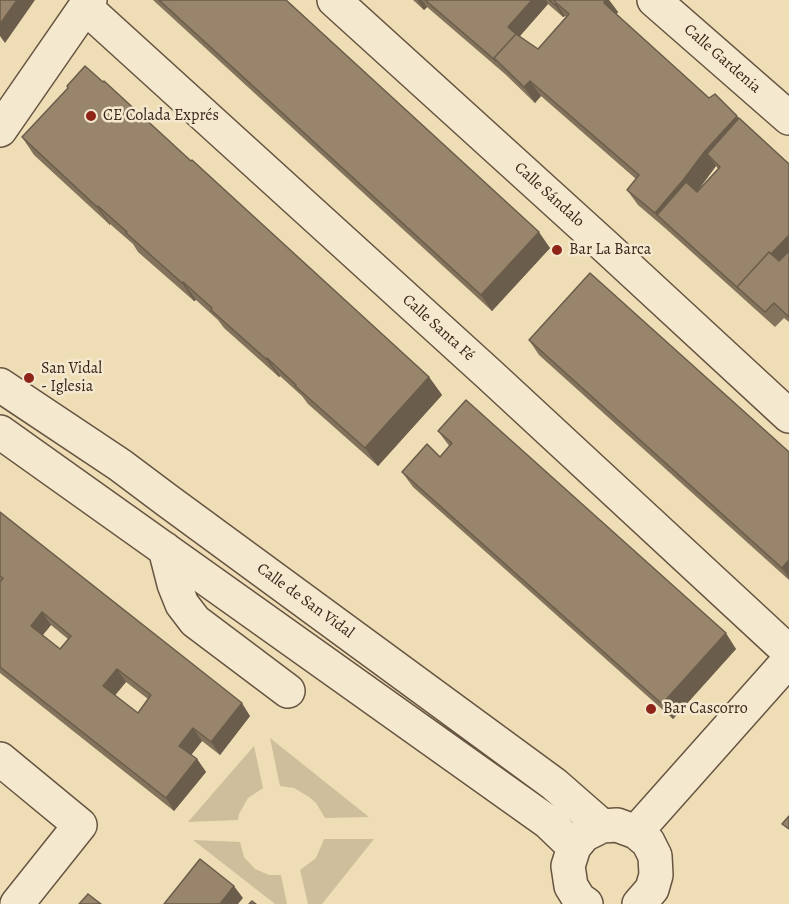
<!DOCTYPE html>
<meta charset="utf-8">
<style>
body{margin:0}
canvas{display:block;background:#eeddb5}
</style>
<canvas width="789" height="904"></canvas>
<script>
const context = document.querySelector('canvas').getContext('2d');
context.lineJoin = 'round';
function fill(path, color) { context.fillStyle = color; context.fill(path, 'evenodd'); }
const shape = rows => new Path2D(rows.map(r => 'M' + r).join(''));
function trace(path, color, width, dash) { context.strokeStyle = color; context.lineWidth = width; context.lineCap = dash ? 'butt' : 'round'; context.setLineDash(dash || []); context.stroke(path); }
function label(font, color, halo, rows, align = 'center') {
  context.font = font + ' Alegreya,serif'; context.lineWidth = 5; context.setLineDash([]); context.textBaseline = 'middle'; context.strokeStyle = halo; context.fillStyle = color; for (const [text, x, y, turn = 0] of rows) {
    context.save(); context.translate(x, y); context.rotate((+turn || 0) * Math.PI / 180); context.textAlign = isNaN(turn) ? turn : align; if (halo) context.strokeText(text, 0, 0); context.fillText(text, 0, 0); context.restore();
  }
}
const green = shape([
 [270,738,369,817,325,818,316,803,309,797,294,788,280,786],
 [254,746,263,788,248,798,239,814,238,820,188,822],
 [324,839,374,839,322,904,308,904,300,870,316,858],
 [193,840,240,842,244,857,255,869,269,875,281,875,287,904,275,904]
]);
const minor = shape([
 [334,0,605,246,789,416],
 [654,0,789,118],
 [85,7,491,376,789,652],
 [0,130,90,0],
 [0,385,120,465,168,501,554,784,602,826],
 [0,432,548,822,574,847],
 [165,549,174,584,182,604,195,621,288,691],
 [0,759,80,825,17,904],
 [636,832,789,660],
 [586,904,579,899,571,886,568,866,574,847,584,835,602,826,617,825,636,832,648,842,655,856,656,875,652,889,639,904]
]);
const wall = shape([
 [153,0,286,0,550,248,492,311],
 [413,0,609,0,618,12,616,14,709,98,739,118,789,164,789,322,784,318,775,327,665,228,638,205,627,190,636,179,541,96,535,103,505,74,427,7,424,10],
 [548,4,563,17,565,16,566,17,538,49,520,36],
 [716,166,718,169,697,192],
 [22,137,191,161,429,377,442,395,378,466,308,404,302,396,280,376,279,377,224,328,218,320,196,300,194,301,138,252,133,244,110,224,110,225,34,155],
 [529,340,789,452,789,580,539,355],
 [438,431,736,649,673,719,413,487,402,472,440,457,450,447],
 [0,512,250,716,220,755,202,741,191,755,197,759,206,772,174,811,0,673],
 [51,625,68,639,60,649,43,635],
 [126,682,148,699,138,713,115,695]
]);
const shadedWall = shape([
 [17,0,35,0,5,43,0,36,0,24],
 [417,0,422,0,427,7,424,10],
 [532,0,546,0,548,4,519,37,508,27],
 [605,0,609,0,618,12,614,18,604,3],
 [556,3,565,16,563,17,555,5],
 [530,81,541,96,535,103,524,87],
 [737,116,748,131,707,154,716,166,695,194,657,215,655,213,705,151],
 [98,206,110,224,110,225,97,207],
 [539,232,550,248,492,311,481,295],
 [789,235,789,257,739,289],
 [183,282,196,300,194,301,182,283],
 [267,358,280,376,279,377,266,359],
 [429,377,442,395,378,466,365,448],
 [789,560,789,578,782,568],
 [42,612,51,625,40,638,31,626],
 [726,633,736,649,673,719,662,704],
 [117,669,126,682,112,699,103,686],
 [242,703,250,716,220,755,211,742],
 [193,728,202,741,188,759,179,746],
 [197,759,206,772,174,811,166,798],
 [234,886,243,898,238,904,220,904]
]);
const building = shape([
 [0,0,17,0,0,24,0,0],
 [159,0,286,0,539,232,481,295,159,0],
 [425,0,532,0,508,27,516,34,494,58,496,61,425,0],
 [549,0,555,0,554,1,556,3,555,5,549,0],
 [555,0,605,0,604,3,709,98,715,94,737,116,705,151,684,179,655,213,627,190,639,175,530,81,524,87,494,58,516,34,538,49,569,14,554,1,555,0],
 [85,66,103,82,104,81,191,161,192,160,429,377,365,448,295,386,296,385,267,358,266,359,211,310,212,308,183,282,182,283,126,233,127,232,98,206,97,207,22,137,68,88,67,86,85,66],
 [739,118,789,164,789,235,771,254,769,252,737,287,739,289,657,215,686,182,697,192,720,167,707,154,739,118],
 [789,251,789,317,774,303,765,312,737,287,769,252,779,261,789,251],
 [590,273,789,452,789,560,782,568,529,340,590,273],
 [466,400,726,633,662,704,402,472,427,444,440,457,452,443,438,431,466,400],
 [0,512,242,703,211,742,193,728,179,746,197,759,166,798,0,667,0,582,3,578,0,576,0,512],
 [42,612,71,636,60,649,31,626,42,612],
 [117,669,151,695,138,713,103,686,117,669],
 [789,816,789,829,782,824,789,816],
 [200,859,234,886,220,904,164,904,200,859],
 [88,894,101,904,79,904,88,894],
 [252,901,256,904,249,904,252,901]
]);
const markers = [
 [91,116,6,"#8f2418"],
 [557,250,6,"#8f2418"],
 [29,378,6,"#8f2418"],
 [651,709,6,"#8f2418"]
];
const streetNames = [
 ["Calle Gardenia",722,59,41],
 ["Calle Sándalo",549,195,42],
 ["Calle Santa Fé",438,328,42],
 ["Calle de San Vidal",305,601,36]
];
const poiNames = [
 ["CE Colada Exprés",103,116],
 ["Bar La Barca",569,250],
 ["San Vidal",41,369],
 ["- Iglesia",41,387],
 ["Bar Cascorro",663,709]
];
fill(green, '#cfbe9b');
trace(minor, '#675442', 36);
trace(minor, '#f4e9cf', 33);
fill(wall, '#83725c');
fill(shadedWall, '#6a5d4b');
fill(building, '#98856b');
trace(building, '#6a5d4b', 1.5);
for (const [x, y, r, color] of markers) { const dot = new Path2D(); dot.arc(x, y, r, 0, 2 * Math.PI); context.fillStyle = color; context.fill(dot); trace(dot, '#f4e9cf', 2); }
label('16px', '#3a261b', '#f4e9cf', streetNames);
label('16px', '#3a261b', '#f4e9cf', poiNames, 'left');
</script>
